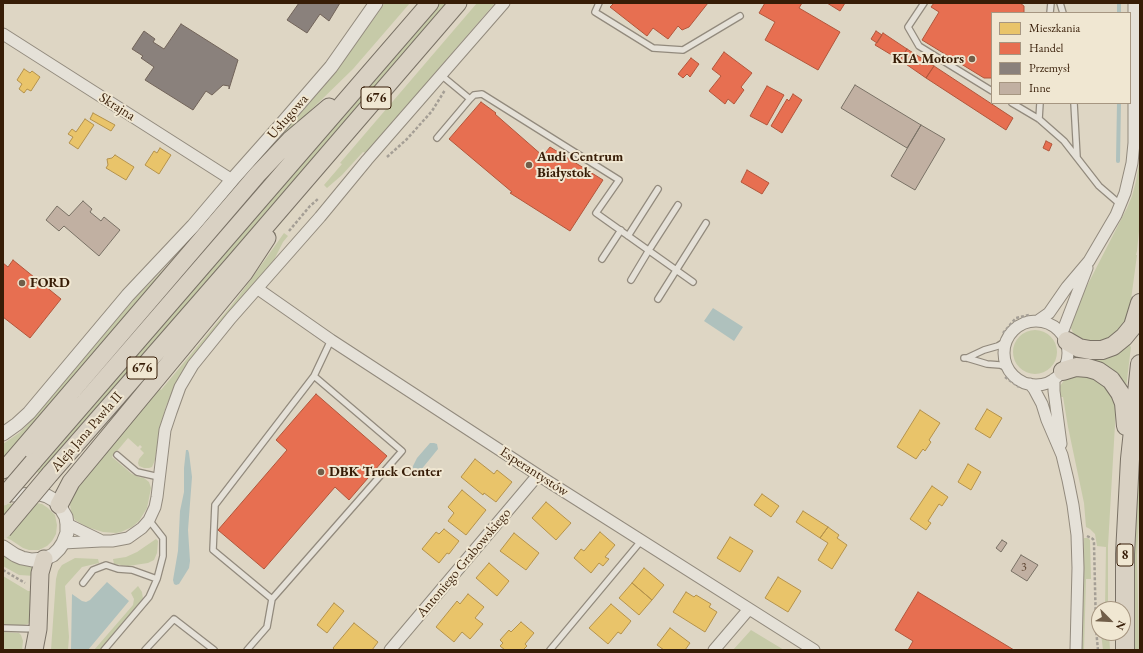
<!DOCTYPE html>
<meta charset="utf-8">
<style>
body{margin:0}
#map{position:relative;width:1143px;height:653px;overflow:hidden;background:#ded6c4;font-family:"EB Garamond",serif}
canvas{display:block}
.frame{position:absolute;inset:0;border:4px solid #371d07;pointer-events:none}
.legend{position:absolute;left:991px;top:12px;width:140px;height:92px;box-sizing:border-box;background:#f0e7d2;border:1px solid #a69681;margin:0;padding:5px 7px;list-style:none;font-size:12px;color:#371d07}
.legend li{display:flex;align-items:center;gap:8px;height:20px}
.legend b{width:20px;border:1px solid #a69681}
.north{position:absolute;left:1091px;top:601px;width:40px;height:40px;box-sizing:border-box;background:#f0e7d2;border:1px solid #a69681;border-radius:50%;rotate:114deg;font-size:11px;font-weight:700;line-height:16px;text-align:center;color:#371d07}
.north::after{content:'';display:block;margin:auto;width:14px;height:18px;background:#715e49;clip-path:polygon(50% 0,100% 100%,50% 72%,0 100%)}
</style>
<div id="map">
<canvas width="1143" height="653"></canvas>
<div class="frame"></div>
<ul class="legend">
<li><b style="height:11px;background:#e9c46a"></b>Mieszkania</li>
<li><b style="height:11px;background:#e76f51"></b>Handel</li>
<li><b style="height:11px;background:#8a817c"></b>Przemysł</li>
<li><b style="height:11px;background:#c1b0a2"></b>Inne</li>
</ul>
<div class="north">N</div>
</div>
<script>
const context = document.querySelector('canvas').getContext('2d');
context.lineJoin = 'round';
function fill(path, color) { context.fillStyle = color; context.fill(path, 'evenodd'); }
const shape = rows => new Path2D(rows.map(r => 'M' + r).join(''));
function trace(path, color, width, dash) { context.strokeStyle = color; context.lineWidth = width; context.lineCap = dash ? 'butt' : 'round'; context.setLineDash(dash || []); context.stroke(path); }
function label(font, color, halo, rows, align = 'center') {
  context.font = font + ' "EB Garamond",serif'; context.lineWidth = 4; context.setLineDash([]); context.textBaseline = 'middle'; context.strokeStyle = halo; context.fillStyle = color; for (const [text, x, y, turn = 0] of rows) {
    context.save(); context.translate(x, y); context.rotate((+turn || 0) * Math.PI / 180); context.textAlign = isNaN(turn) ? turn : align; if (halo) context.strokeText(text, 0, 0); context.fillText(text, 0, 0); context.restore();
  }
}
const green = shape([
 [385,3,410,3,353,69,274,146,273,145,331,78],
 [439,3,447,3,68,441,41,474,37,472],
 [477,3,495,3,366,153,363,152,342,175,327,188,324,185,342,164,340,163],
 [1140,158,1140,221,1137,251,1136,255,1137,255,1130,307,1125,326,1110,341,1090,345,1075,337,1070,326,1071,317,1127,208,1132,196,1136,181],
 [284,233,288,236,283,242,274,260,201,345,188,363,176,384,166,406,160,429,155,460,152,467,149,468,144,468,139,466,138,463,139,459,144,453,140,449,142,447,140,445,138,447,128,438,112,457,132,474,139,477,144,478,149,482,151,488,147,508,139,521,132,527,121,532,116,533,103,532,87,527,75,520,71,513,70,504,73,492,159,388,161,390,231,306,252,278],
 [171,262,173,265,3,461,3,444,19,433,33,419,96,343,136,297],
 '1013 352a22 22 0 1 1 44 0a22 22 0 1 1-44 0Z',
 [1132,339,1130,346,1131,347,1126,388,1072,360,1073,354],
 [1086,373,1111,390,1116,407,1108,546,1108,609,1105,609,1106,547,1097,546,1095,534,1090,529,1086,527,1084,503,1068,427,1063,397,1059,397,1060,386,1065,379],
 [1140,423,1140,499,1137,555,1139,650,1133,650,1133,533],
 [31,502,42,504,48,508,55,515,57,525,56,534,52,541,47,546,39,550,29,550,23,548,11,540,3,536,3,503,14,504],
 [1084,538,1088,538,1090,540,1091,579,1086,579,1084,650,1082,650],
 [156,539,158,541,157,553,154,560,148,563,128,566,114,564,113,559,126,557,137,552],
 [3,553,16,562,25,565,36,566,35,576,19,575,3,566],
 [75,558,98,559,99,563,82,567,65,586,69,637,68,650,51,650,56,579,58,571,62,565],
 [3,576,28,591,34,591,30,621,28,624,23,625,3,625],
 [138,586,142,592,143,599,100,650,94,650,133,605,134,599,131,593],
 [751,630,784,650,733,650],
 [3,632,19,633,21,635,23,641,22,650,3,650],
 [1101,633,1109,633,1110,650,1103,650]
]);
const water = shape([
 [713,308,743,327,734,341,704,321],
 [430,443,434,443,437,444,438,449,416,476,415,476,412,473,413,466,417,458],
 [186,450,188,450,189,453,192,477,188,530,190,561,189,568,179,584,176,585,174,584,173,580,178,551,180,511,184,492,184,468],
 [107,582,129,601,88,650,71,650,72,594,82,601,86,602,90,600]
]);
const homes = shape([
 [24,69,30,73,32,71,40,77,31,91,27,89,24,93,19,89,22,84,17,80,24,69],
 [93,113,115,125,111,131,90,119,93,113],
 [85,119,94,125,78,149,69,143,73,137,68,134,72,129,76,132,85,119],
 [160,148,171,155,159,174,145,165,154,151,157,153,160,148],
 [115,155,134,167,126,180,106,168,108,165,107,159,112,158,115,155],
 [987,409,1002,418,990,438,975,429,987,409],
 [920,410,940,423,929,440,931,442,925,451,923,449,916,459,897,447,920,410],
 [475,459,494,474,497,470,512,482,496,502,484,493,483,495,461,477,475,459],
 [968,464,981,472,971,490,958,482,968,464],
 [932,486,948,497,942,506,939,504,928,521,931,523,926,530,910,519,932,486],
 [462,490,486,510,466,535,448,521,454,513,448,507,462,490],
 [762,494,779,506,771,517,754,505,762,494],
 [546,502,571,523,556,540,532,518,546,502],
 [803,511,828,527,820,538,796,522,803,511],
 [828,527,839,535,837,538,847,545,832,569,818,560,828,543,820,538,828,527],
 [444,529,459,541,449,554,447,553,439,563,422,549,436,532,439,534,444,529],
 [600,532,615,545,605,557,609,559,603,566,599,563,591,573,574,558,581,549,584,551,600,532],
 [514,533,539,553,526,570,500,551,514,533],
 [730,537,753,551,740,572,717,558,730,537],
 [489,563,509,581,497,596,476,578,489,563],
 [644,568,664,585,652,600,632,583,644,568],
 [778,577,801,591,788,612,765,598,778,577],
 [632,583,652,600,639,615,619,598,632,583],
 [686,592,694,597,696,595,711,604,709,607,717,612,705,632,673,612,686,592],
 [468,594,484,607,475,618,483,624,470,639,462,632,454,642,436,627,457,601,460,604,468,594],
 [334,603,344,611,327,633,317,625,334,603],
 [611,604,631,621,621,634,618,632,608,644,589,628,611,604],
 [521,622,534,633,525,644,527,646,523,650,505,650,500,646,503,643,500,640,509,630,511,632,521,622],
 [354,623,378,642,372,650,335,650,333,648,354,623],
 [670,628,690,643,685,650,664,650,657,645,670,628]
]);
const shops = shape([
 [614,3,708,3,689,27,682,30,678,26,668,39,653,28,647,36,610,7,614,3],
 [765,3,802,3,799,8,840,32,818,70,765,40,775,22,759,13,765,3],
 [827,3,845,3,840,11,827,3],
 [934,3,1020,3,1024,6,1024,13,992,13,992,78,984,78,922,40,939,12,931,7,934,3],
 [876,31,882,35,877,43,871,39,876,31],
 [883,33,907,49,900,60,875,45,883,33],
 [907,49,934,66,926,78,900,60,907,49],
 [724,52,752,73,741,87,744,90,734,104,728,99,725,104,709,91,721,76,712,69,724,52],
 [691,58,699,64,690,77,687,74,683,78,678,74,691,58],
 [934,66,1013,118,1006,130,926,78,934,66],
 [767,86,784,95,767,125,750,116,767,86],
 [793,94,802,100,782,133,771,126,787,99,789,101,793,94],
 [481,102,496,113,495,114,543,156,550,147,603,180,570,231,510,193,512,192,449,139,481,102],
 [1046,141,1052,144,1049,151,1043,148,1046,141],
 [747,170,769,183,762,194,741,182,747,170],
 [13,260,61,299,30,338,3,317,3,263,8,267,13,260],
 [316,394,387,456,349,500,335,487,264,569,218,530,287,450,276,440,316,394],
 [918,592,1014,650,908,650,913,641,895,630,918,592]
]);
const industry = shape([
 [299,3,340,3,329,21,320,14,307,33,287,20,299,3],
 [181,24,238,60,229,89,229,86,223,85,212,95,206,91,193,110,145,80,154,67,141,58,143,56,132,49,144,31,155,39,153,42,164,49,181,24]
]);
const stream = shape([
 [1119,3,1119,13],
 [1118,161,1119,103]
]);
const building = shape([
 [855,85,921,125,907,148,841,108,855,85],
 [921,125,945,139,915,190,891,176,921,125],
 [83,201,92,209,90,212,101,221,104,217,120,230,99,256,64,226,59,231,46,220,57,206,69,216,83,201],
 [1002,540,1007,543,1001,552,996,548,1002,540],
 [1021,555,1038,565,1027,581,1011,571,1021,555]
]);
const path = shape([
 [387,157,407,139,432,111,445,90],
 [289,231,310,206,318,199],
 [1003,333,1016,318,1029,315],
 [1005,377,1019,387],
 [1087,536,1093,539,1094,543,1096,629,1098,650],
 [3,570,25,583]
]);
const service = shape([
 [599,3,595,12,653,48,683,50,740,16],
 [924,3,908,27,919,46,992,91],
 [1060,3,1063,13],
 [1050,13,1051,3],
 [441,75,470,99,474,95,482,94,619,180,596,213,693,282],
 [1012,103,1039,119,1064,141,1099,186,1121,205],
 [1074,103,1077,157],
 [1039,119,1040,103],
 [437,138,470,99],
 [628,236,658,189],
 [602,259,621,230],
 [631,280,649,250,678,205],
 [658,299,706,223],
 [964,358,967,358,987,364,1000,365,1008,368],
 [967,358,984,350,998,346,1006,341],
 [314,376,402,451,272,599,213,550,215,505,314,376,331,340],
 [117,455,137,472,159,477],
 [83,583,93,570,106,565,118,569,132,570,157,579],
 [3,628,36,629],
 [104,650,149,597,157,579,163,556,163,538,149,520],
 [145,650,174,619,214,650],
 [247,650,267,627,272,599],
 [550,650,641,541]
]);
const minor = shape([
 [3,34,232,180],
 [258,289,331,340,538,475,814,650],
 [1039,320,1049,313,1067,287,1089,261,1116,215,1125,193,1132,163,1134,143,1134,3],
 '1004 353a32 32 0 1 1 64 0a32 32 0 1 1-64 0Z',
 [1062,333,1087,268],
 [1054,379,1054,391,1061,444],
 [1030,384,1034,389,1042,404,1047,420,1062,455,1068,480,1073,505,1077,535,1078,568,1076,650],
 [67,524,100,540],
 [63,543,101,541,112,541,128,538,142,528,149,520,155,507,157,497,165,430,171,412,180,387,193,365,231,318,320,217,367,160,504,3],
 [390,650,538,475],
 [714,650,749,609]
]);
const tertiary = shape([
 [3,434,17,424,29,413,128,295,193,226,232,180,280,126,331,67,376,3],
 [3,490,13,495,21,495,32,494,40,494,47,496,54,500,59,505,66,517,67,524,67,533,63,543,59,549,53,555,44,559,32,560,22,558,15,555,3,547]
]);
const primary = shape([
 [33,462,430,3],
 [3,470,6,468,257,175,290,140,329,107],
 [50,474,235,262,458,3],
 [59,505,71,482,244,273,267,238],
 [34,650,38,629,40,573,44,559]
]);
const trunk = shape([
 [1067,341,1079,348,1090,350,1102,350,1113,346,1124,337,1133,326,1140,303],
 [1063,371,1076,367,1088,368,1098,371,1111,380,1120,393,1124,403,1126,426],
 [1125,650,1125,554,1130,459,1140,364]
]);
const primaryBridge = shape([
 [3,497,33,462],
 [3,530,50,474]
]);
const markers = [
 [972,59,4,"#715e49"],
 [529,165,4,"#715e49"],
 [22,283,4,"#715e49"],
 [321,472,4,"#715e49"]
];
const numberNames = [
 ["3",1024,568]
];
const shields = [
 [376,98,30],
 [142,368,30],
 [1125,555,16]
];
const shieldNames = [
 ["676",376,98],
 ["676",142,368],
 ["8",1125,555]
];
const poiNames = [
 ["KIA Motors",964,59,"right"],
 ["Audi Centrum",537,157],
 ["Białystok",537,173],
 ["FORD",30,283],
 ["DBK Truck Center",329,472]
];
const streetNames = [
 ["Skrajna",117,107,32],
 ["Usługowa",288,117,-49],
 ["Aleja Jana Pawła II",87,432,-49],
 ["Esperantystów",534,472,33],
 ["Antoniego Grabowskiego",464,563,-50]
];
fill(green, '#c6caa8');
fill(water, '#afc1bd');
fill(homes, '#e9c46a');
trace(homes, '#b4924c', 1);
fill(shops, '#e76f51');
trace(shops, '#b2563b', 1);
fill(industry, '#8a817c');
trace(industry, '#716359', 1);
trace(stream, '#afc1bd', 4);
fill(building, '#c1b0a2');
trace(building, '#797165', 1);
trace(service, '#928a7d', 8);
trace(minor, '#928a7d', 13);
trace(tertiary, '#928a7d', 15);
trace(primary, '#797165', 19);
trace(trunk, '#797165', 20);
trace(path, '#a49e95', 2.5, [3, 2]);
trace(service, '#e5e1d8', 5.5);
trace(minor, '#e5e1d8', 11);
trace(tertiary, '#e5e1d8', 13);
trace(primary, '#d9d1c3', 17);
trace(trunk, '#d9d1c3', 18);
trace(primaryBridge, '#797165', 19, []);
trace(primaryBridge, '#d9d1c3', 17);
for (const [x, y, r, color] of markers) { const dot = new Path2D(); dot.arc(x, y, r, 0, 2 * Math.PI); context.fillStyle = color; context.fill(dot); trace(dot, '#f0e7d2', 1.5); }
label('12px', '#5a422e', null, numberNames);
for (const [x, y, w] of shields) { const box = new Path2D(); box.roundRect(x - w / 2, y - 11, w, 22, 3); context.fillStyle = '#f0e7d2'; context.fill(box); trace(box, '#371d07', 1); }
label('bold 13px', '#371d07', null, shieldNames);
label('bold 14px', '#371d07', '#f0e7d2', poiNames, 'left');
label('14px', '#371d07', '#f0e7d2', streetNames);
</script>
